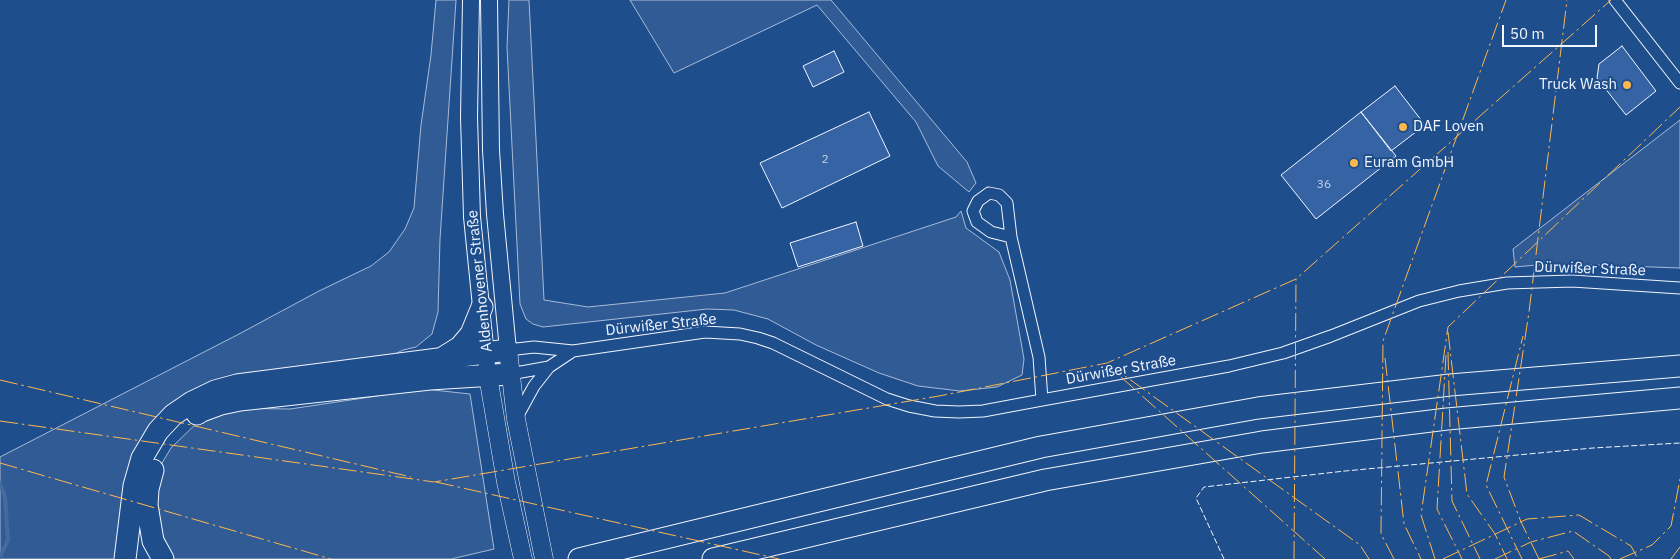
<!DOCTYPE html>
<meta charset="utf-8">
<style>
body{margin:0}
#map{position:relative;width:1680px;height:559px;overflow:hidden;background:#1f4e8c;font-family:"IBM Plex Sans",sans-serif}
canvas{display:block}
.scale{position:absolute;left:1502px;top:25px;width:95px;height:22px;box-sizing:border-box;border:2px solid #f2f6ff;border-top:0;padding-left:6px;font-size:15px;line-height:18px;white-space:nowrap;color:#f2f6ff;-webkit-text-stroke:4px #1f4e8c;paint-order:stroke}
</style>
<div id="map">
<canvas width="1680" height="559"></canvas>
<div class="scale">50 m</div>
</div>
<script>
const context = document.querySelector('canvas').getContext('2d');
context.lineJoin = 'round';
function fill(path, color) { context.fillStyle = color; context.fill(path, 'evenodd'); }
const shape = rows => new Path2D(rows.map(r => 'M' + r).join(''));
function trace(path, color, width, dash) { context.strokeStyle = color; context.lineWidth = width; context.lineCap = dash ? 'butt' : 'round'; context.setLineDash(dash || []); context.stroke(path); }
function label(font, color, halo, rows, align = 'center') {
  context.font = font + ' "IBM Plex Sans",sans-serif'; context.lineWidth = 4; context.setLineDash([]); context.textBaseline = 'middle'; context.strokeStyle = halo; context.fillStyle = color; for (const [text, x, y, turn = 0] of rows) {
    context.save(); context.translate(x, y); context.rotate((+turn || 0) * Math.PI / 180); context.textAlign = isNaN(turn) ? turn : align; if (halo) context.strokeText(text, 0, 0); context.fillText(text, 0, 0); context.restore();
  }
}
const green = shape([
 [436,0,456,0,440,239,438,312,432,334,416,347,403,350,389,357,276,373,147,433,130,461,115,559,0,559,0,457,239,334,319,291,371,266,389,252,405,229,414,208,421,125,431,55,436,0],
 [509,0,529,0,544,300,588,307,725,293,956,217,961,211,966,228,999,252,1010,280,1024,359,1022,375,997,387,960,391,918,386,879,373,816,345,768,319,734,310,707,309,543,327,533,324,526,319,520,304,507,47,509,0],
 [630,0,831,0,967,162,976,183,969,192,938,166,916,122,817,5,674,73,630,0],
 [1680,120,1680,268,1572,264,1537,265,1515,267,1513,249,1680,120],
 [424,389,470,394,494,549,451,559,174,559,171,554,159,527,156,489,162,463,171,448,200,420,220,408,290,409,424,389]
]);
const stream = shape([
 [0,483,5,497,8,540,0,557]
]);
const building = shape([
 [1622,46,1656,91,1626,115,1597,78,1599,64,1622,46],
 [834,51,844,72,813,87,803,66,834,51],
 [1395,86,1425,125,1391,151,1361,112,1395,86],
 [869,112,890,156,782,208,760,163,869,112],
 [1361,112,1396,156,1316,219,1281,175,1361,112],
 [856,222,863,246,798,267,790,243,856,222]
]);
const street = shape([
 [1615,0,1680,83],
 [1011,237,991,232,977,222,973,211,978,201,989,193,999,195,1007,203,1011,237,1039,357,1042,400],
 [508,350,534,347,573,351,705,332,740,334,758,338,773,343,887,399,909,406,935,411,959,412,983,411,1042,400,1229,366,1283,353,1331,336,1419,301,1459,291,1507,283,1572,281,1680,288],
 [510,374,549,367,573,351],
 [517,417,534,386,549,367]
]);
const secondary = shape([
 [471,0,469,117,472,217,488,376],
 [489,0,491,150,495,214,508,350]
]);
const primary = shape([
 [508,350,516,419,544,559],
 [488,376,506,482,523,559]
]);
const highway = shape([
 [444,357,460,347,471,334,482,307],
 [197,414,202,411,221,404,240,400,430,379,510,374],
 [153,470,148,489,147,505,153,541,163,559],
 [125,559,134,486,142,458,158,431,173,415,192,402,215,391,237,385,508,350],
 [579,559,1041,447,1258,408,1450,385,1680,366],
 [713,559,1045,480,1262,442,1447,419,1680,398]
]);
const fence = shape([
 [1224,559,1196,498,1204,487,1345,471,1593,448,1680,443]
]);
const power = shape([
 [1448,332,1467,494,1495,534,1507,559],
 [1448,352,1452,501,1480,559],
 [1446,355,1437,509,1462,559],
 [1385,358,1404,524,1421,559],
 [1107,363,1360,545,1369,559],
 [1121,377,1325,559],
 [0,380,411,477],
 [0,421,434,482,939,396,1107,363,1296,279,1611,0],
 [0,463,331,559],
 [436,482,779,559],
 [1294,559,1296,279],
 [1394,559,1381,534,1383,341,1506,0],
 [1435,559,1421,515,1448,327,1680,107],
 [1443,559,1527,519,1579,515,1631,546,1638,559],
 [1495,559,1531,542,1573,531,1609,556,1611,559],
 [1522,559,1486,485,1523,336],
 [1539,559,1521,522,1504,477,1529,312,1567,0],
 [1539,559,1568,551,1574,559],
 [1620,559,1652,545,1671,526,1680,479],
 [1671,559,1680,547]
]);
const markers = [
 [1627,85,5,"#ffb74d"],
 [1403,127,5,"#ffb74d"],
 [1354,163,5,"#ffb74d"]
];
const numberNames = [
 ["2",825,160],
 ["36",1324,185]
];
const poiNames = [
 ["Truck Wash",1617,85,"right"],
 ["DAF Loven",1413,127],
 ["Euram GmbH",1364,163]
];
const streetNames = [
 ["Dürwißer Straße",1590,269,2],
 ["Aldenhovener Straße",480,281,-96],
 ["Dürwißer Straße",661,325,-6],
 ["Dürwißer Straße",1121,370,-10]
];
fill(green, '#305b95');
trace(green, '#a8bbd7', 1);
trace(stream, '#446ba0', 4);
fill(building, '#3563a3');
trace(building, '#f2f6ff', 1);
trace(street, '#f2f6ff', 13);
trace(secondary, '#f2f6ff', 18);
trace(primary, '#f2f6ff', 19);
trace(highway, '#f2f6ff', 23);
trace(street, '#1f4e8c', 11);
trace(secondary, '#1f4e8c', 16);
trace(primary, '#1f4e8c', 18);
trace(highway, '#1f4e8c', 21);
trace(fence, '#f2f6ff', 1, [6, 2.5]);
trace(power, '#ffb74d', 1, [18, 4, 2.5, 4]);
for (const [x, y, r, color] of markers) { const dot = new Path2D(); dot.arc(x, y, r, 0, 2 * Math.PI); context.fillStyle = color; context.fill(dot); trace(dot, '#1f4e8c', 2); }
label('12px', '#c3d1e8', null, numberNames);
label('15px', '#f2f6ff', '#1f4e8c', poiNames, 'left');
label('15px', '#f2f6ff', '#1f4e8c', streetNames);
</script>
